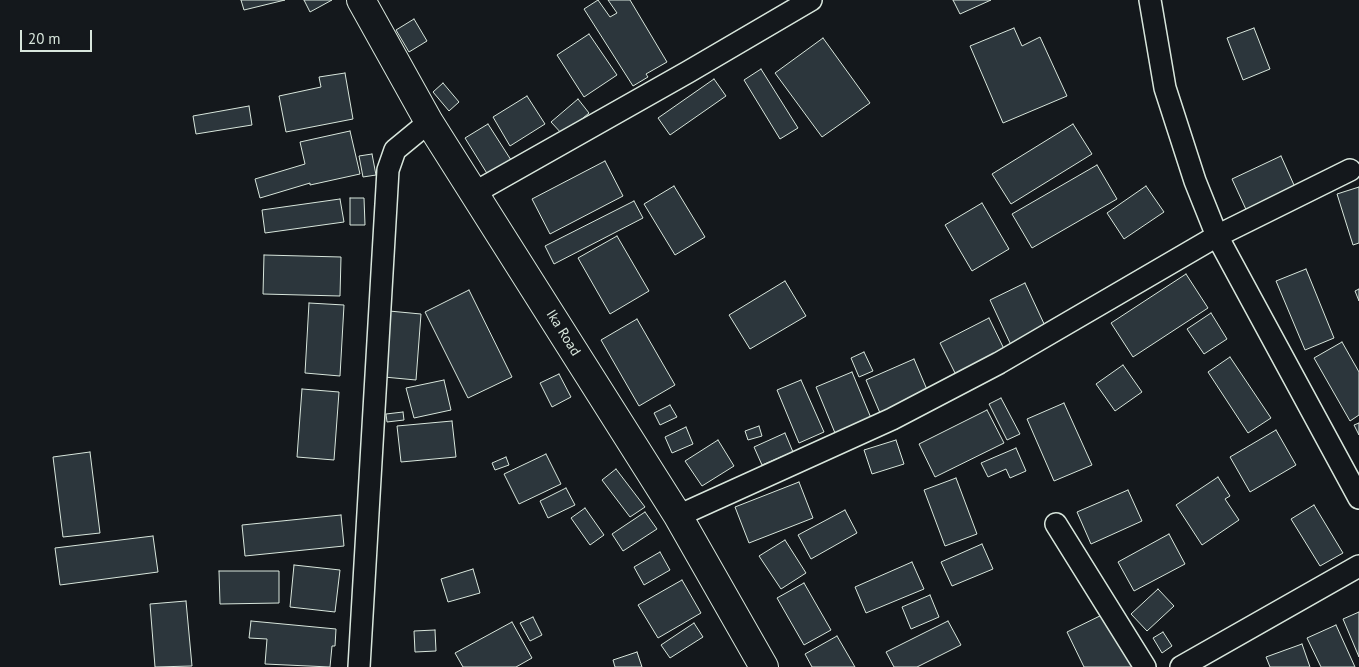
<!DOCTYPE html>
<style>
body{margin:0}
#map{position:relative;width:1359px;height:667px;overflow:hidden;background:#14181c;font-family:"PT Sans",sans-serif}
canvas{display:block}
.scale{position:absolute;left:20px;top:30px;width:72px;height:22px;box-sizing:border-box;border:2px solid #d8e6dc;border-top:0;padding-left:6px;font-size:15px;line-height:18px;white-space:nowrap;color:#d8e6dc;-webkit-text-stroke:4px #14181c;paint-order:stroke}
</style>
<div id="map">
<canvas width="1359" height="667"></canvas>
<div class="scale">20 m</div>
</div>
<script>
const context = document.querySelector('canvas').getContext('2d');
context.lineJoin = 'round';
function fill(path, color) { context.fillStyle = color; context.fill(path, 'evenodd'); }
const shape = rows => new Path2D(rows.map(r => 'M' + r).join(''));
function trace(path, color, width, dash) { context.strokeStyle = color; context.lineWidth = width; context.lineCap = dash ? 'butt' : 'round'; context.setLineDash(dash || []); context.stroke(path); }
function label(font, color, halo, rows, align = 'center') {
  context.font = font + ' "PT Sans",sans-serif'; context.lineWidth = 4; context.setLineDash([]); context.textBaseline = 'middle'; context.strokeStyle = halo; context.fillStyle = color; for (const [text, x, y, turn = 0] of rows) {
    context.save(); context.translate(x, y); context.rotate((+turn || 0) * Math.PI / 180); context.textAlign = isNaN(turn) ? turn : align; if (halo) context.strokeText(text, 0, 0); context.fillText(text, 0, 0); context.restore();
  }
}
const building = shape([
 [241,0,285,0,244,10,241,0],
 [304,0,332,0,310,12,304,0],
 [598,0,610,17,617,13,608,0,630,0,667,62,646,74,648,77,633,86,584,9,598,0],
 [953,0,991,0,960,14,953,0],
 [414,19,427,41,409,52,396,30,414,19],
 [1014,28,1022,46,1040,37,1067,96,1003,123,970,46,1014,28],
 [1254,28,1270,69,1243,80,1227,38,1254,28],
 [589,34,617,75,584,97,557,55,589,34],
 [823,38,870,103,822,137,775,73,823,38],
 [761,69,798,128,780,139,744,80,761,69],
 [345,73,353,119,286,132,279,96,321,87,319,77,345,73],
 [714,79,726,96,670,135,658,118,714,79],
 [443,83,459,102,449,111,433,92,443,83],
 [527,96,545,124,510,146,493,117,527,96],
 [578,99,589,113,563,135,551,122,578,99],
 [249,106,252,125,196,134,193,116,249,106],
 [488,124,511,160,488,175,465,138,488,124],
 [1073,124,1092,154,1011,204,992,174,1073,124],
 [350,131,360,174,310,185,310,183,260,198,255,179,305,164,300,142,350,131],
 [372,154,376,175,363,177,359,156,372,154],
 [1281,156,1298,194,1249,216,1232,179,1281,156],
 [605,161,623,196,550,234,532,199,605,161],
 [1097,165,1117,199,1032,248,1012,214,1097,165],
 [674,186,705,237,675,255,644,204,674,186],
 [1146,186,1164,212,1124,239,1107,213,1146,186],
 [1359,187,1359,243,1353,245,1337,194,1359,187],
 [350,198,364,198,365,225,350,225,350,198],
 [340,199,344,222,265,233,262,210,340,199],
 [634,201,643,218,554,264,545,246,634,201],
 [982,203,1009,249,972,271,945,225,982,203],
 [617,236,649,291,610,314,578,258,617,236],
 [264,255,341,257,340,296,263,294,264,255],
 [1306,269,1334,338,1305,350,1276,281,1306,269],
 [1186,274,1208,308,1133,357,1111,323,1186,274],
 [785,281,806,316,750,349,729,315,785,281],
 [1025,283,1046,328,1011,345,990,300,1025,283],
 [1359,289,1359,301,1355,291,1359,289],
 [469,290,512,377,468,398,425,312,469,290],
 [309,303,344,305,340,376,305,373,309,303],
 [389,311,421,314,416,380,384,377,389,311],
 [1211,313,1227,339,1204,354,1187,329,1211,313],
 [989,318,1005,351,956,375,940,343,989,318],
 [637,319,675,385,639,406,601,340,637,319],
 [1342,342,1359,372,1359,415,1350,421,1314,358,1342,342],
 [864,352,873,371,859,377,851,358,864,352],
 [1230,357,1271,418,1248,433,1208,372,1230,357],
 [914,359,928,392,880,413,866,380,914,359],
 [1123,365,1142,392,1115,411,1096,384,1123,365],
 [852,372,871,418,835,433,816,387,852,372],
 [559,374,571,397,552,407,540,383,559,374],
 [444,380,451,410,414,418,406,388,444,380],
 [801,380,824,432,799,443,777,390,801,380],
 [302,389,339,392,334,460,297,457,302,389],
 [1001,398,1020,434,1007,440,989,404,1001,398],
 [1064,403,1092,465,1054,481,1027,419,1064,403],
 [670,405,677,417,660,425,654,413,670,405],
 [987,410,1004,443,935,477,919,444,987,410],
 [403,412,404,420,387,422,386,414,403,412],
 [452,421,456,457,401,462,397,426,452,421],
 [1359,423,1359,435,1354,425,1359,423],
 [759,426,762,436,748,440,745,431,759,426],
 [686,427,693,444,672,453,665,437,686,427],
 [1276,430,1296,465,1250,492,1230,457,1276,430],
 [785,433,793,452,762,465,754,447,785,433],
 [718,440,734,466,702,486,685,461,718,440],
 [896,440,904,464,872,474,864,450,896,440],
 [1016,448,1026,471,1010,478,1006,469,988,477,981,463,1016,448],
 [90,452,100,533,63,537,53,457,90,452],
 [546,454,561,484,519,504,504,474,546,454],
 [506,457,509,465,495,470,492,463,506,457],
 [616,469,645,507,630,517,602,480,616,469],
 [1218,477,1230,496,1225,499,1239,520,1202,545,1176,505,1218,477],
 [956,478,977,534,945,546,924,490,956,478],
 [799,482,813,518,749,543,735,507,799,482],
 [566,488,575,505,548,518,540,501,566,488],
 [1128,490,1142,521,1091,544,1077,512,1128,490],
 [1314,505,1343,553,1320,566,1291,519,1314,505],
 [585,508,604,535,590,545,571,518,585,508],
 [845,510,857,533,811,559,798,535,845,510],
 [645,512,657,529,623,551,612,534,645,512],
 [341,515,344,546,245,556,242,525,341,515],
 [1169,534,1185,564,1134,591,1118,562,1169,534],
 [153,536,158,572,60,585,55,548,153,536],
 [785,540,806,573,781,589,759,556,785,540],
 [982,544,993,569,952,586,941,562,982,544],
 [660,552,670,570,644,585,634,567,660,552],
 [912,562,924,589,866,613,855,587,912,562],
 [294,565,340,570,335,612,290,607,294,565],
 [473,569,480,593,448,602,441,579,473,569],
 [219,571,279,571,279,603,220,604,219,571],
 [682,580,701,613,658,638,638,605,682,580],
 [804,583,831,630,804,645,777,598,804,583],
 [1158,589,1174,606,1147,631,1131,614,1158,589],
 [930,595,939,617,911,629,902,607,930,595],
 [186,601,192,666,155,667,150,604,186,601],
 [1359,612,1359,657,1343,619,1359,612],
 [1106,613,1133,667,1084,667,1067,632,1106,613],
 [533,617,542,635,530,641,520,623,533,617],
 [251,621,336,629,335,646,332,646,330,667,265,664,267,639,249,638,251,621],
 [948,621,961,645,917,667,894,667,886,652,948,621],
 [512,622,532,658,516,667,463,667,455,653,512,622],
 [694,623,703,637,670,658,661,645,694,623],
 [1336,625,1355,667,1321,667,1307,638,1336,625],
 [435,630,436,651,415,652,414,631,435,630],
 [1163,632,1172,646,1162,653,1153,638,1163,632],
 [837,636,855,667,812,667,805,654,837,636],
 [1302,644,1310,667,1270,667,1266,657,1302,644],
 [637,652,642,667,615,667,613,660,637,652]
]);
const minor = shape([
 [1150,0,1165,88,1195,181,1217,236,1359,498],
 [474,193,688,72,811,0],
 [678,516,892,419,999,363,1217,236,1350,170],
 [1056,524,1145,667],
 [359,667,388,170,395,150,429,122],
 [1181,667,1359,566]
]);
const tertiary = shape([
 [361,0,429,122,678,516,764,667]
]);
const streetNames = [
 ["Ika Road",563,333,58]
];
fill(building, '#2c363c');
trace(building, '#d8e6dc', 1);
trace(minor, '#d8e6dc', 24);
trace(tertiary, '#d8e6dc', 30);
trace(minor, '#14181c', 21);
trace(tertiary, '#14181c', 28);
label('14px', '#d8e6dc', '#14181c', streetNames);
</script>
